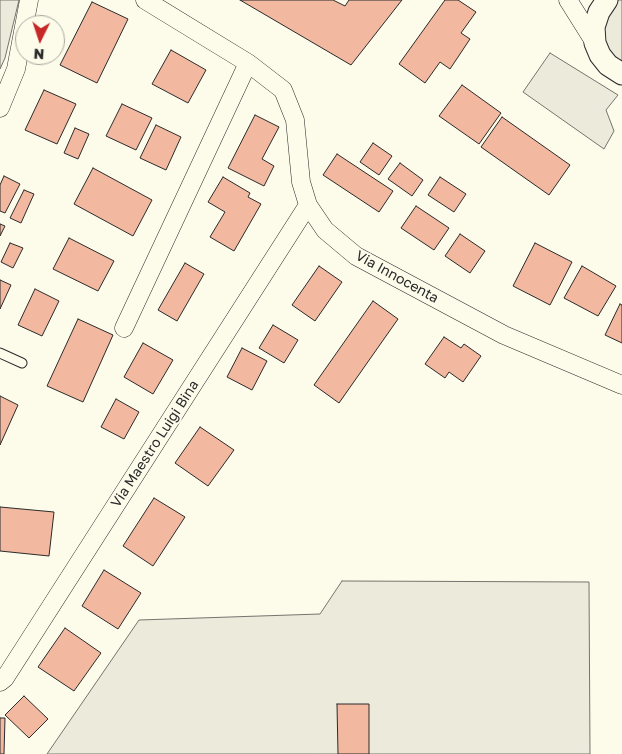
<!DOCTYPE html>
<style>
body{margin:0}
#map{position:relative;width:622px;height:754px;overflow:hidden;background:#fdfbea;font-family:"Golos Text",sans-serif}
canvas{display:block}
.north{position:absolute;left:15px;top:15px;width:50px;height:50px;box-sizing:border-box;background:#fdfbea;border:1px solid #a9a89e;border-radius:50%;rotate:184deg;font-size:14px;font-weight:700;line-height:20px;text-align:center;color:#2b2b2b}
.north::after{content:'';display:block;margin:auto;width:18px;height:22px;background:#c62828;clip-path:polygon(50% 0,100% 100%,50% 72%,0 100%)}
</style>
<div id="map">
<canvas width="622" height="754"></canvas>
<div class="north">N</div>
</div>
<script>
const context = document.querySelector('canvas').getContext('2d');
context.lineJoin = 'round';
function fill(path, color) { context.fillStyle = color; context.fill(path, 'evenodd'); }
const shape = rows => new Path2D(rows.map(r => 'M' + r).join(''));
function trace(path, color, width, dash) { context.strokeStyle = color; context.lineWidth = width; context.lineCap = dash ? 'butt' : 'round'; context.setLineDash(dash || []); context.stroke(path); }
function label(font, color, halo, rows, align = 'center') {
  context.font = font + ' "Golos Text",sans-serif'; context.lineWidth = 4; context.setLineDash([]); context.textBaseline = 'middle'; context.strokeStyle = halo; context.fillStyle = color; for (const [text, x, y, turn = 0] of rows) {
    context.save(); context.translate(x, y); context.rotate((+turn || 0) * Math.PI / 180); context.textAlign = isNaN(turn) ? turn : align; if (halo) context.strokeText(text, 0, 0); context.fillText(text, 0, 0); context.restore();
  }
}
const green = shape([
 [612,0,622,0,622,61,617,59,608,50,602,39,612,0],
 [342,581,589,582,590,754,47,754,139,620,320,614,342,581]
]);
const parking = shape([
 [0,0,19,0,5,58,0,69,0,0],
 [550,53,618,95,606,110,614,131,604,149,523,92,550,53]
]);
const building = shape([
 [240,0,333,0,345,6,349,0,402,0,351,65,240,0],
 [445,0,458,0,476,12,461,33,470,39,450,69,440,62,425,83,399,64,445,0],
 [92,2,128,19,97,83,60,65,92,2],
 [171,50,206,70,188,103,152,84,171,50],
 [462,85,501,113,479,144,439,116,462,85],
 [44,90,76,104,57,144,25,130,44,90],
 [122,104,152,118,136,150,106,136,122,104],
 [255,115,279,127,262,159,274,166,264,186,228,168,255,115],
 [502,117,570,165,549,195,481,147,502,117],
 [156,125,181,137,166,170,140,158,156,125],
 [75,128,89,134,78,159,64,153,75,128],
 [373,143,392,156,379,175,360,162,373,143],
 [337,154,393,191,379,212,323,175,337,154],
 [400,163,423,180,412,196,388,179,400,163],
 [93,168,152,200,133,236,74,204,93,168],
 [4,176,20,184,5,213,0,211,0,185,4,176],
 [223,177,250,193,248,197,261,204,234,251,210,237,225,212,208,202,223,177],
 [440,177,466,194,454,212,428,195,440,177],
 [24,190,34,194,21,223,10,218,24,190],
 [416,206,449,228,434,250,401,228,416,206],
 [0,224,5,226,0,236,0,224],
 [460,234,485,251,470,273,445,256,460,234],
 [69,238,114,261,98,291,53,269,69,238],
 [10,243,23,248,13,268,1,262,10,243],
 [535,243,572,262,550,305,513,286,535,243],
 [185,263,204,274,177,321,158,310,185,263],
 [319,266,342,282,315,321,292,305,319,266],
 [582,266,616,286,598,316,564,298,582,266],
 [0,280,11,285,0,309,0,280],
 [35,289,59,301,42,336,18,325,35,289],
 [373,301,398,319,339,403,314,385,373,301],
 [620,304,622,305,622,343,605,335,620,304],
 [78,319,113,335,83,402,47,386,78,319],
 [273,325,298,340,284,363,259,348,273,325],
 [444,337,461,348,464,344,481,356,463,382,449,372,445,378,425,364,444,337],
 [143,343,173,360,153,394,124,377,143,343],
 [242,348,267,361,252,390,227,377,242,348],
 [0,396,18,405,0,445,0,396],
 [116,399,139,412,124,439,101,427,116,399],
 [200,427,234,450,208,486,175,463,200,427],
 [154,498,185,517,153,566,123,546,154,498],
 [0,507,54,512,49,556,0,551,0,507],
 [104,570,141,593,118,629,82,606,104,570],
 [65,628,101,653,74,691,38,667,65,628],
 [24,696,48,719,29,738,5,715,24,696],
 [337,704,369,704,369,754,338,754,337,704],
 [0,718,5,718,4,754,0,754,0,718]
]);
const service = shape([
 [0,353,22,363]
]);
const minor = shape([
 [145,0,248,63,283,90,295,120,301,182,308,205,325,230,356,256,504,335,622,385],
 [568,0,595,43],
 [0,108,16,69,29,0],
 [124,328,248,63],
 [0,682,5,678,308,205]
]);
const tertiary = shape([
 [607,0,599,12,594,27,595,43,600,55,608,65,622,74]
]);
const streetNames = [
 ["Via Innocenta",397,277,29],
 ["Via Maestro Luigi Bina",155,444,-57]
];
fill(green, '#ecebdb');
trace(green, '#74746e', 1);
fill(parking, '#eceadb');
trace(parking, '#74746e', 1);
fill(building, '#f2b8a0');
trace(building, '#2b2b2b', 1);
trace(service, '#2b2b2b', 11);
trace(minor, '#2b2b2b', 19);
trace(tertiary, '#2b2b2b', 23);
trace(service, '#fdfbea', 9);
trace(minor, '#fdfbea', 18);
trace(tertiary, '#fdfbea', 21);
label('14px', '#2b2b2b', '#fdfbea', streetNames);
</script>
